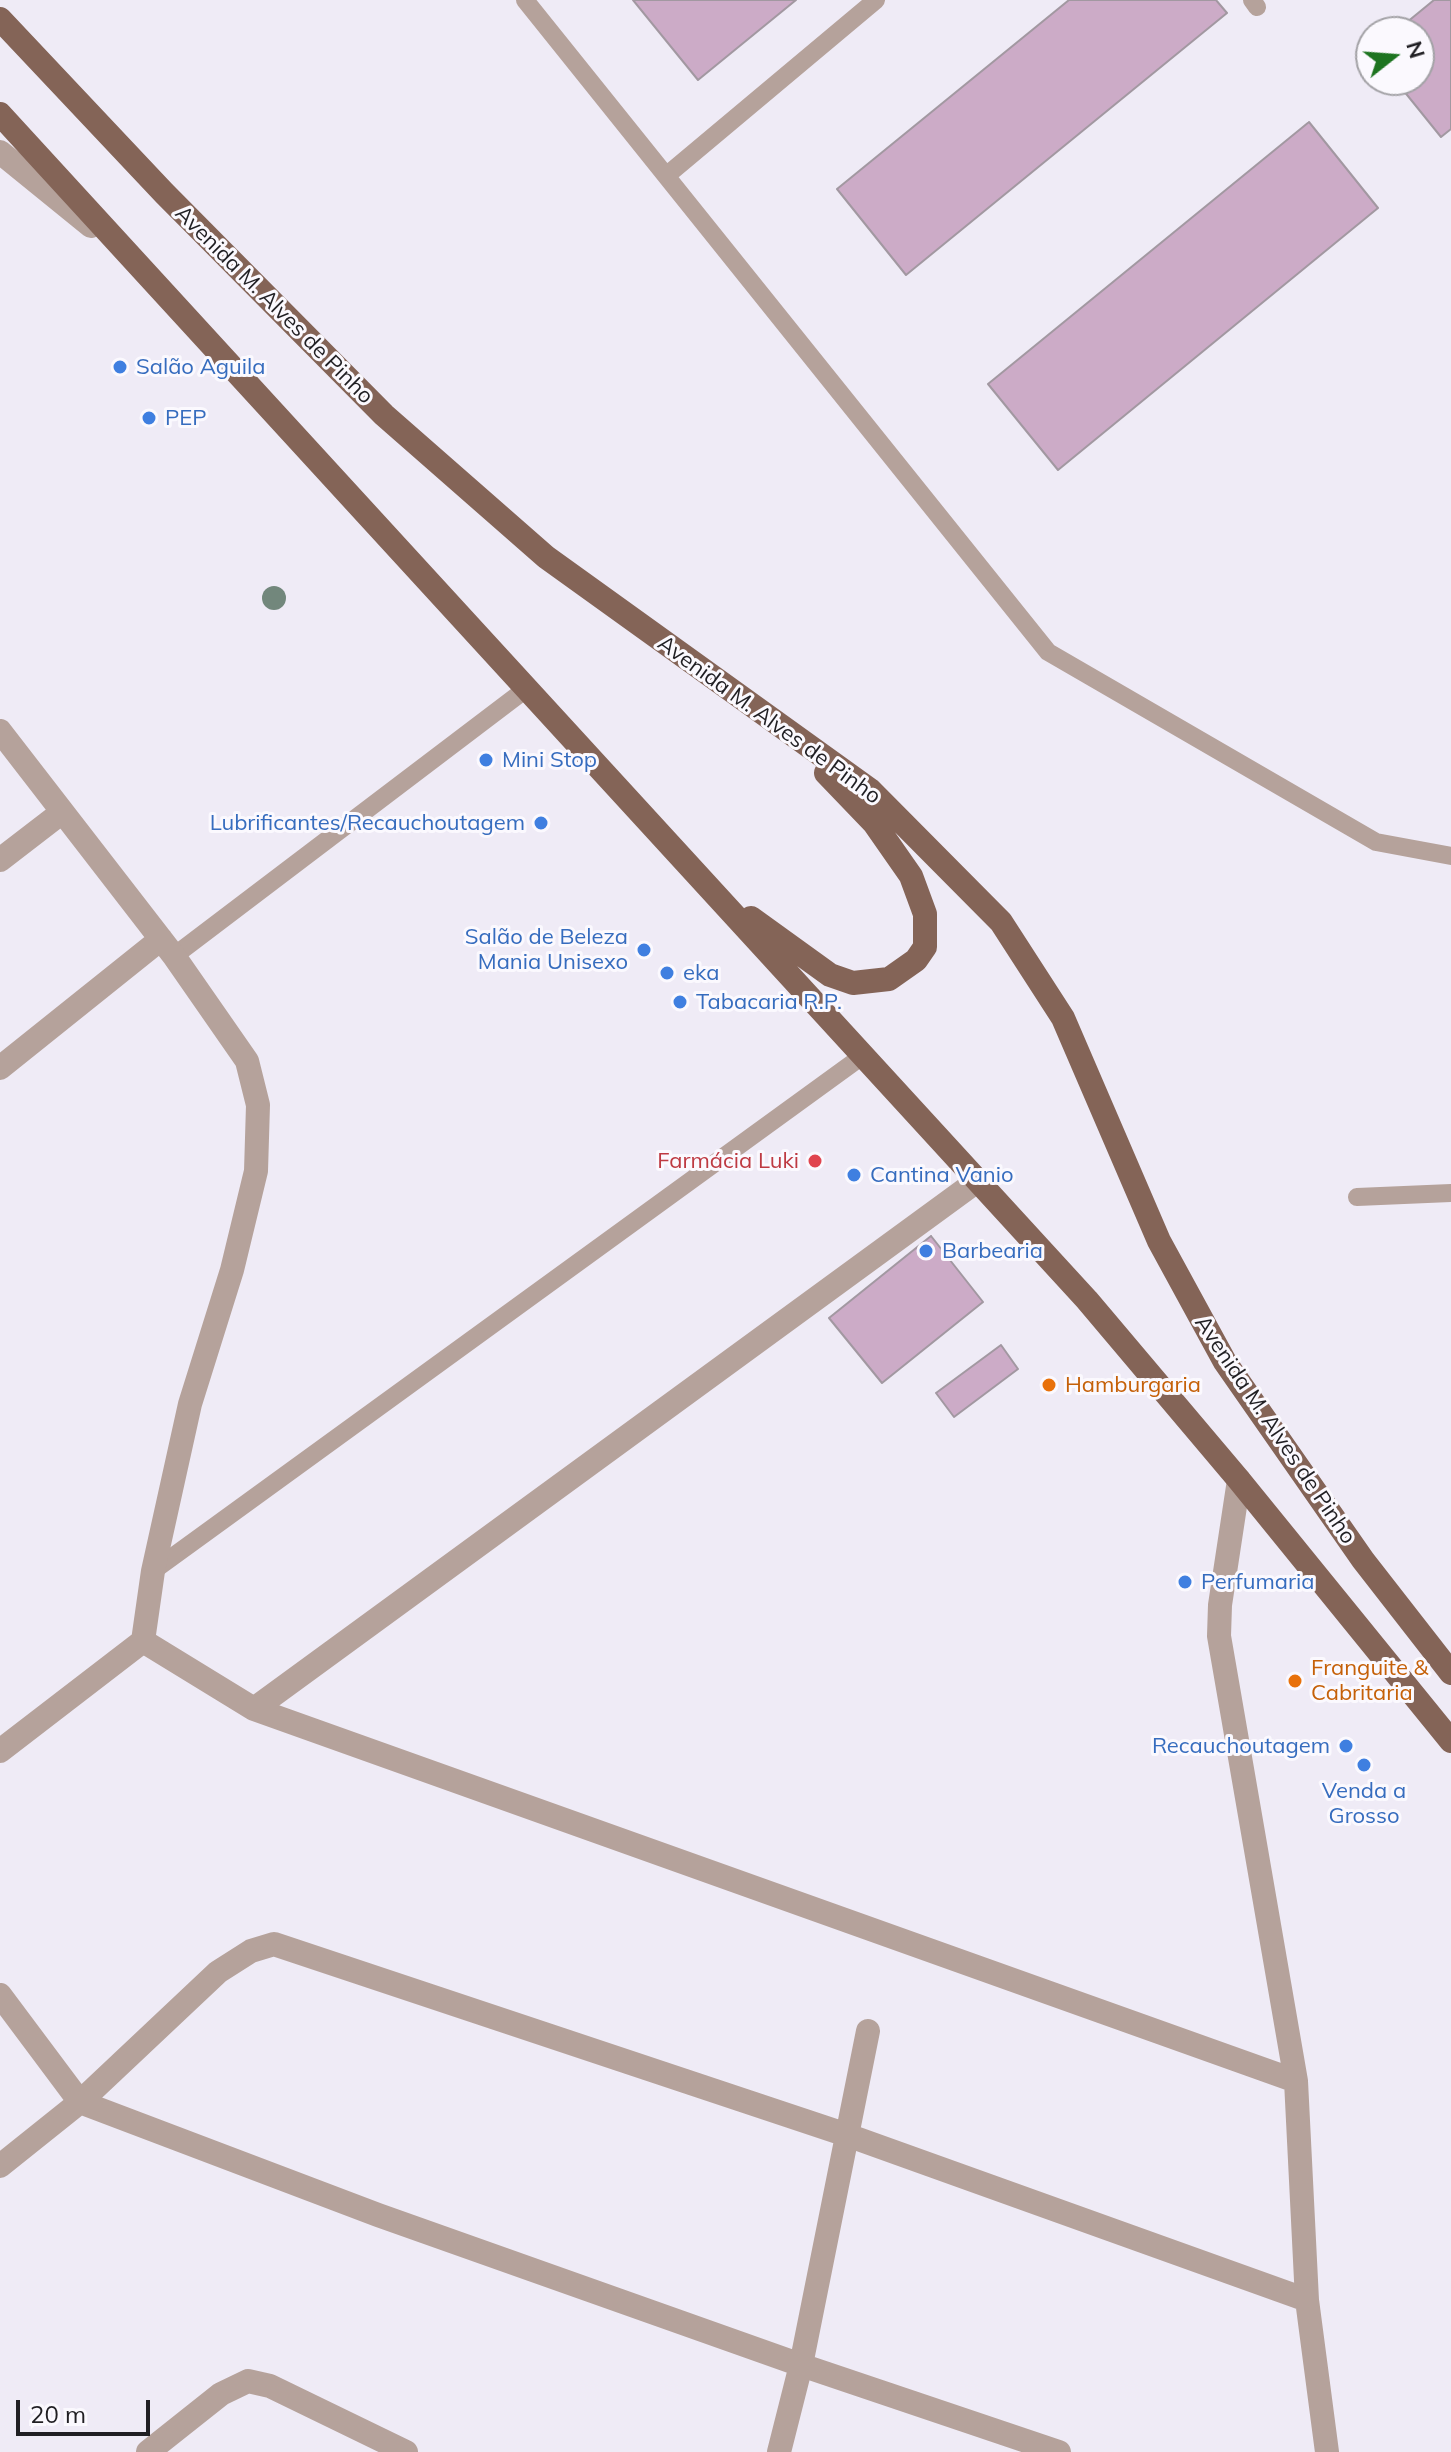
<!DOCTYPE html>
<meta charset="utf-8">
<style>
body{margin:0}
#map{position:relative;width:1451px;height:2452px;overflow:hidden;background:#efebf6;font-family:Mulish,sans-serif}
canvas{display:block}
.north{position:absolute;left:1355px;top:16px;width:80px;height:80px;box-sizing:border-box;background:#fbf9fe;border:2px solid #a3a2a6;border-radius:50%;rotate:73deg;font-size:22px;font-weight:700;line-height:32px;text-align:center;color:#201f23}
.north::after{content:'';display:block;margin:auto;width:28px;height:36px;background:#1d7420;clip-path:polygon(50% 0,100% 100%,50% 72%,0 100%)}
.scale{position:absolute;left:16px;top:2400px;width:134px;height:36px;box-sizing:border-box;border:4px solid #201f23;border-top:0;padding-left:10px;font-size:24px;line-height:28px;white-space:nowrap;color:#201f23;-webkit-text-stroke:6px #fbf9fe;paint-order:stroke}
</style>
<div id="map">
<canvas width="1451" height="2452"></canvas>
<div class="north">N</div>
<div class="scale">20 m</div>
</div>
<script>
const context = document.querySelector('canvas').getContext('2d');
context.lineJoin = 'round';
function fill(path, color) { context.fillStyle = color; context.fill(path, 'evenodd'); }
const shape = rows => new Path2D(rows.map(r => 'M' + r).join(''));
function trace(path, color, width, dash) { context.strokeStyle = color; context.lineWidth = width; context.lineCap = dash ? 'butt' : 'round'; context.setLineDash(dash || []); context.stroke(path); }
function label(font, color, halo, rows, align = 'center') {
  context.font = font + ' Mulish,sans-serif'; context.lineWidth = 6; context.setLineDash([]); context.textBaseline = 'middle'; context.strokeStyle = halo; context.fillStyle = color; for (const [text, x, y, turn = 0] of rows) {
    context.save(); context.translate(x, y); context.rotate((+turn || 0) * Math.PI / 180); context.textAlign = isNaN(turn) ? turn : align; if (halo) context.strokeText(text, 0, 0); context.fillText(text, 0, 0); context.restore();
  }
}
const building = shape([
 [633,0,796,0,698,80,633,0],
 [1069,0,1216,0,1227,13,906,275,837,189,1069,0],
 [1434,0,1451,0,1451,129,1441,137,1395,80,1419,80,1419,32,1395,32,1434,0],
 [1309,122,1378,208,1058,470,988,384,1309,122],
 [931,1236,983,1302,882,1383,829,1318,931,1236],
 [1001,1345,1018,1369,954,1417,936,1393,1001,1345]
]);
const service = shape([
 [525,0,1048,652,1376,842,1451,856],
 [1252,0,1257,7],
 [666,176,876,0],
 [174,956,526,689],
 [1357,1197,1451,1193],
 [153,1571,861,1057]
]);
const minor = shape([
 [0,731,174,956,247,1061,258,1105,256,1171,232,1270,190,1404,153,1571,143,1641,0,1751],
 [0,860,61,813],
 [0,1068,161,939],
 [1239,1480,1220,1605,1219,1636,1296,2081,1307,2300,1327,2452],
 [143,1641,254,1709,1296,2081],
 [254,1709,977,1181],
 [0,1995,80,2102,378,2215,801,2365,779,2452],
 [868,2031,801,2365,1059,2452],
 [0,2166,80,2102,218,1972,251,1951,274,1944,847,2135,1307,2300],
 [148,2452,221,2394,248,2381,270,2386,406,2452]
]);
const tertiary = shape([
 [0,152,91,226]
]);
const primary = shape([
 [0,19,164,193,384,415,546,557,870,790,1001,922,1063,1018,1159,1241,1225,1362,1363,1560,1451,1673],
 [0,114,1087,1300,1239,1480,1451,1741],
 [751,918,830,975,853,983,889,979,916,960,925,947,925,914,911,876,874,823,826,773]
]);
const trees = [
 [274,598]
];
const markers = [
 [120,367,8,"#3f7fe0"],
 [149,418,8,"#3f7fe0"],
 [486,760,8,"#3f7fe0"],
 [541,823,8,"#3f7fe0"],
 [644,950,8,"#3f7fe0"],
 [667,973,8,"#3f7fe0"],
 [680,1002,8,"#3f7fe0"],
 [815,1161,8,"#e0444e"],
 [854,1175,8,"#3f7fe0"],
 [926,1251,8,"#3f7fe0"],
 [1049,1385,8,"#e8710a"],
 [1185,1582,8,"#3f7fe0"],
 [1295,1681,8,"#e8710a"],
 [1346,1746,8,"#3f7fe0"],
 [1364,1765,8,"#3f7fe0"]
];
const streetNames = [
 ["Avenida M. Alves de Pinho",274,305,45],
 ["Avenida M. Alves de Pinho",769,720,36],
 ["Avenida M. Alves de Pinho",1275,1430,56]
];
const shopNames = [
 ["Salão Aguila",136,367],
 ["PEP",165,418],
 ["Mini Stop",502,760],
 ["Lubrificantes/Recauchoutagem",525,823,"right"],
 ["Salão de Beleza",628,937,"right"],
 ["Mania Unisexo",628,962,"right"],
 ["eka",683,973],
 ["Tabacaria R.P.",696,1002],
 ["Cantina Vanio",870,1175],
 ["Barbearia",942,1251],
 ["Perfumaria",1201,1582],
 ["Recauchoutagem",1330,1746,"right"],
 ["Venda a",1364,1791,"center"],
 ["Grosso",1364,1816,"center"]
];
const healthNames = [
 ["Farmácia Luki",799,1161]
];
const foodNames = [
 ["Hamburgaria",1065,1385],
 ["Franguite &",1311,1668],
 ["Cabritaria",1311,1693]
];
fill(building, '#ccabc7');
trace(building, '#a298a1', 2);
trace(service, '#b5a29b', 18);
trace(minor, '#b5a29b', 24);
trace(tertiary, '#b5a29b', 24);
trace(primary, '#846457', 24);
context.fillStyle = '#72877c';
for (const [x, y] of trees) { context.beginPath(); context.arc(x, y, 12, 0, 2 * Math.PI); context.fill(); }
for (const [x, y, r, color] of markers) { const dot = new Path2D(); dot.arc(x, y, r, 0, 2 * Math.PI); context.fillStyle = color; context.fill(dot); trace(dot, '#fbf9fe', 3); }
label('22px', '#201f23', '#fbf9fe', streetNames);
label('22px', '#366cbe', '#fbf9fe', shopNames, 'left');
label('22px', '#be3a42', '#fbf9fe', healthNames, 'right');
label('22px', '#c56008', '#fbf9fe', foodNames, 'left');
</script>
